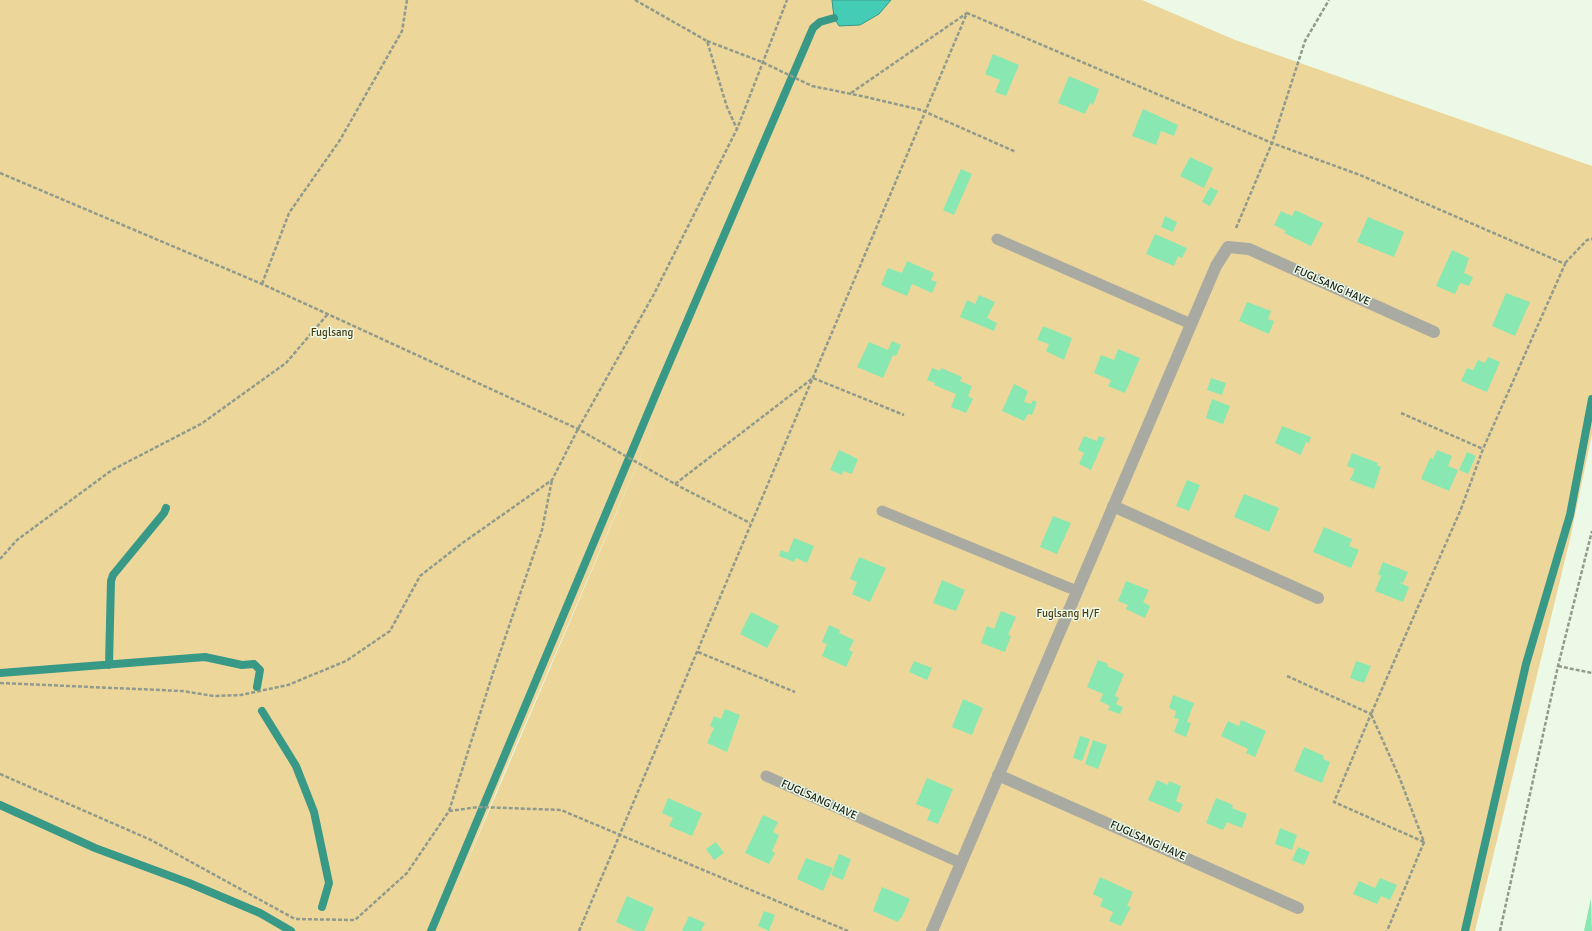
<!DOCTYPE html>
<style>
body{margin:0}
canvas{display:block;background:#ecf9e6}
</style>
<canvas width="1592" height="931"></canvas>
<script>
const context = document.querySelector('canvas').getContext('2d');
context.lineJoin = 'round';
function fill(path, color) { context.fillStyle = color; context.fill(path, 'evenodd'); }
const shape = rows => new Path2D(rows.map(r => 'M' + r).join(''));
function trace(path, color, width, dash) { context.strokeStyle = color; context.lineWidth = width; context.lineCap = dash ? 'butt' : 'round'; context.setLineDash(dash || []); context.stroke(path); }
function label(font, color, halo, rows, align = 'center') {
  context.font = font + ' Signika,sans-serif'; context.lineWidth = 3; context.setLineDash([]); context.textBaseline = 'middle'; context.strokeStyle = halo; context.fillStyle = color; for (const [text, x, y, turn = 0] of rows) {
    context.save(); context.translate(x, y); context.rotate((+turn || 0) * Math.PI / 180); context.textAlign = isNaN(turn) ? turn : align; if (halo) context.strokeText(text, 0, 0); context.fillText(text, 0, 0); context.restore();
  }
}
const green = shape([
 [0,0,1142,0,1235,40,1592,166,1592,434,1570,539,1475,931,0,931],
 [666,397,456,888,503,775]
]);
const water = shape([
 [832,0,891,0,879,14,860,25,839,26,834,18,832,0]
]);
const stream = shape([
 [109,665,111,581,113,575,164,513,166,508],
 [0,673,205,657,242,665,254,664,260,670,257,687],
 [262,711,296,766,314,812,329,883,322,907],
 [0,805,95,848,189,883,260,913,291,931],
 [431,931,658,389,813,28,820,22,834,18],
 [1465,931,1526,664,1570,515,1592,399]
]);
const building = shape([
 [993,54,1019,65,1006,96,995,92,1000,80,985,74],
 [1069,76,1099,89,1093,105,1090,103,1085,114,1058,103],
 [1143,109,1178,125,1174,136,1161,131,1156,145,1132,136],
 [1190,157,1213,168,1204,188,1180,176],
 [961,169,972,174,954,215,943,210],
 [1210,187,1218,191,1210,206,1202,202],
 [1295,210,1323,223,1311,246,1284,233,1286,231,1274,225,1281,211,1292,216],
 [1165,216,1177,222,1173,232,1161,227],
 [1368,217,1404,232,1394,257,1357,242],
 [1155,234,1187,248,1182,258,1178,256,1174,266,1146,254],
 [1452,250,1469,258,1464,273,1473,277,1469,286,1460,283,1455,294,1436,286],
 [907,261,934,273,931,280,937,282,932,293,912,284,907,296,881,285,888,268,902,273],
 [1506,293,1530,302,1515,336,1492,326],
 [979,295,995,302,987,318,997,323,994,331,960,317,967,300,975,304],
 [1247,302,1271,311,1268,319,1274,321,1269,334,1239,321],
 [1043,326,1072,338,1064,360,1046,351,1049,344,1037,340],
 [892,341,901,345,896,356,893,355,883,378,857,367,869,342,888,350],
 [1118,349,1140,358,1125,393,1108,386,1111,380,1094,373,1101,355,1114,360],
 [1488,357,1500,362,1487,392,1461,381,1467,368,1473,370,1478,360,1485,363],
 [932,368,940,371,941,368,962,377,960,381,972,386,968,396,973,399,966,413,951,407,956,394,934,385,935,383,927,380],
 [1211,378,1226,383,1222,395,1207,390],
 [1014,384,1028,391,1024,402,1031,404,1033,400,1037,402,1032,415,1028,414,1024,421,1002,411],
 [1212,399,1230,406,1223,424,1206,418],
 [1282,426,1311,437,1309,443,1306,442,1301,455,1275,443],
 [1084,436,1097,441,1099,436,1105,438,1091,470,1079,464,1084,453,1078,450],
 [839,450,858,459,852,474,843,471,842,475,830,470],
 [1437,450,1452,456,1448,466,1458,470,1449,491,1421,479,1430,458,1433,459],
 [1467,452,1476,456,1468,474,1459,470],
 [1352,453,1378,463,1377,465,1381,467,1374,489,1350,480,1355,469,1347,466],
 [1187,480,1200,485,1189,511,1176,506],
 [1244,494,1279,508,1269,532,1234,517],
 [1053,516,1071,523,1057,554,1040,547],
 [1324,527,1352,539,1349,546,1359,550,1351,568,1313,552],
 [794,538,814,546,807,563,796,558,794,562,779,556,781,550,788,553],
 [859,557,886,568,870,602,852,594,857,582,850,579],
 [1383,562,1408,572,1403,583,1398,582,1409,587,1403,602,1375,591,1381,576,1378,574],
 [942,580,965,590,956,611,933,603],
 [1126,581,1149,590,1143,602,1150,606,1145,618,1126,609,1128,605,1118,601],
 [1001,611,1016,617,1008,635,1011,636,1005,652,981,643,987,626,994,629],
 [751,612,779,626,767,648,740,634],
 [829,625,840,630,839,633,854,640,849,650,853,652,846,667,822,656,827,644,822,642],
 [1098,660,1108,664,1107,666,1124,674,1115,696,1119,698,1116,704,1123,707,1120,714,1108,710,1110,706,1100,701,1103,694,1087,687],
 [914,661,932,668,927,680,909,672],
 [1356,661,1371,666,1364,683,1350,678],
 [1173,695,1194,703,1187,722,1191,723,1186,737,1174,732,1179,719,1174,718,1176,711,1169,708],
 [963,699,983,708,972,735,952,727],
 [725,709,740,715,727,752,707,743,714,728,710,726,714,716,721,719],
 [1241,720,1266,731,1255,757,1246,753,1248,749,1221,736,1228,721,1239,726],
 [1080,736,1090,739,1082,761,1073,758],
 [1093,740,1107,745,1098,769,1085,764],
 [1304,747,1324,756,1323,759,1330,762,1322,783,1294,771],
 [927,778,953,789,938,824,927,820,931,810,916,804],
 [1157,780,1168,785,1169,781,1181,786,1176,801,1183,804,1179,813,1148,800],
 [668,798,702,813,692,836,669,826,673,818,662,813],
 [1216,798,1233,805,1232,808,1247,814,1242,828,1227,822,1223,830,1206,823],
 [763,815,778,822,773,832,779,835,772,851,775,853,769,864,745,853],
 [1280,828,1297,835,1292,850,1275,844],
 [716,842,724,853,714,860,706,849],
 [1298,847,1310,852,1304,865,1292,860],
 [839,854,851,859,843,880,831,875],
 [806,858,833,868,823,891,797,879],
 [1100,877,1133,892,1127,906,1131,907,1121,926,1109,921,1113,912,1100,906,1103,899,1093,894],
 [1380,878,1397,885,1390,900,1381,896,1377,904,1353,894,1359,881,1375,888],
 [882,887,910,899,901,919,900,918,898,922,873,911],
 [627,896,654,908,644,931,636,931,616,922],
 [1591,898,1592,931,1584,931],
 [764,911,775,915,769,931,758,926],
 [689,916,705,923,701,931,682,931]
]);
const path = shape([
 [635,0,707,41,727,107,737,129],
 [707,41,762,62,812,86,866,97,921,110,1016,152],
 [851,93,967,13],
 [0,173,262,284,578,429,675,484,813,378,904,415],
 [1236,228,1272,143,1305,41,1329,0],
 [1565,263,1587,240,1592,239],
 [262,284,289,213,340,140,402,31,407,0],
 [1401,413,1483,449],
 [675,484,750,523],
 [0,559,17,540,112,470,201,424,286,363,327,315],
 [698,652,795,692],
 [1558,666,1592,673],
 [1287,676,1371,714,1334,802,1424,842],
 [0,683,182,691,214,696,241,695,288,685,346,661,390,631,420,576,461,544,552,480,578,429,654,294,737,129,787,0],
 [0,774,151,840,295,919,355,920,407,873,449,811,493,673,542,530,552,480],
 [449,811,479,807,561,810,848,931],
 [579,931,967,13,1272,143,1360,175,1565,264,1483,449,1461,509,1371,714,1400,779,1424,842,1387,931],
 [1500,931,1558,666,1592,531]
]);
const service = shape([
 [997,239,1191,324],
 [882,511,1077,591],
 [766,776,961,863]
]);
const minor = shape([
 [1113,506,1318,598],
 [998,775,1298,908],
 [932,931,1216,266,1228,247,1249,249,1434,332]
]);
const streetNames = [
 ["FUGLSANG HAVE",1332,286,24],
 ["FUGLSANG HAVE",819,800,24],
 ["FUGLSANG HAVE",1148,841,24]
];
const parkNames = [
 ["Fuglsang",332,333],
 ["Fuglsang H/F",1068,614]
];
fill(green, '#ecd69a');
fill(water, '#45ccb6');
trace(water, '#399987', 1);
trace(stream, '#399987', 8);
fill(building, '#89e8b2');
trace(path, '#919b8d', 2.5, [4, 2]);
trace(service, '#a9aaa1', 11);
trace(minor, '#a9aaa1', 12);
label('11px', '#1c211a', '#ecf9e6', streetNames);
label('11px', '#4c3e16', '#ecf9e6', parkNames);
</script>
